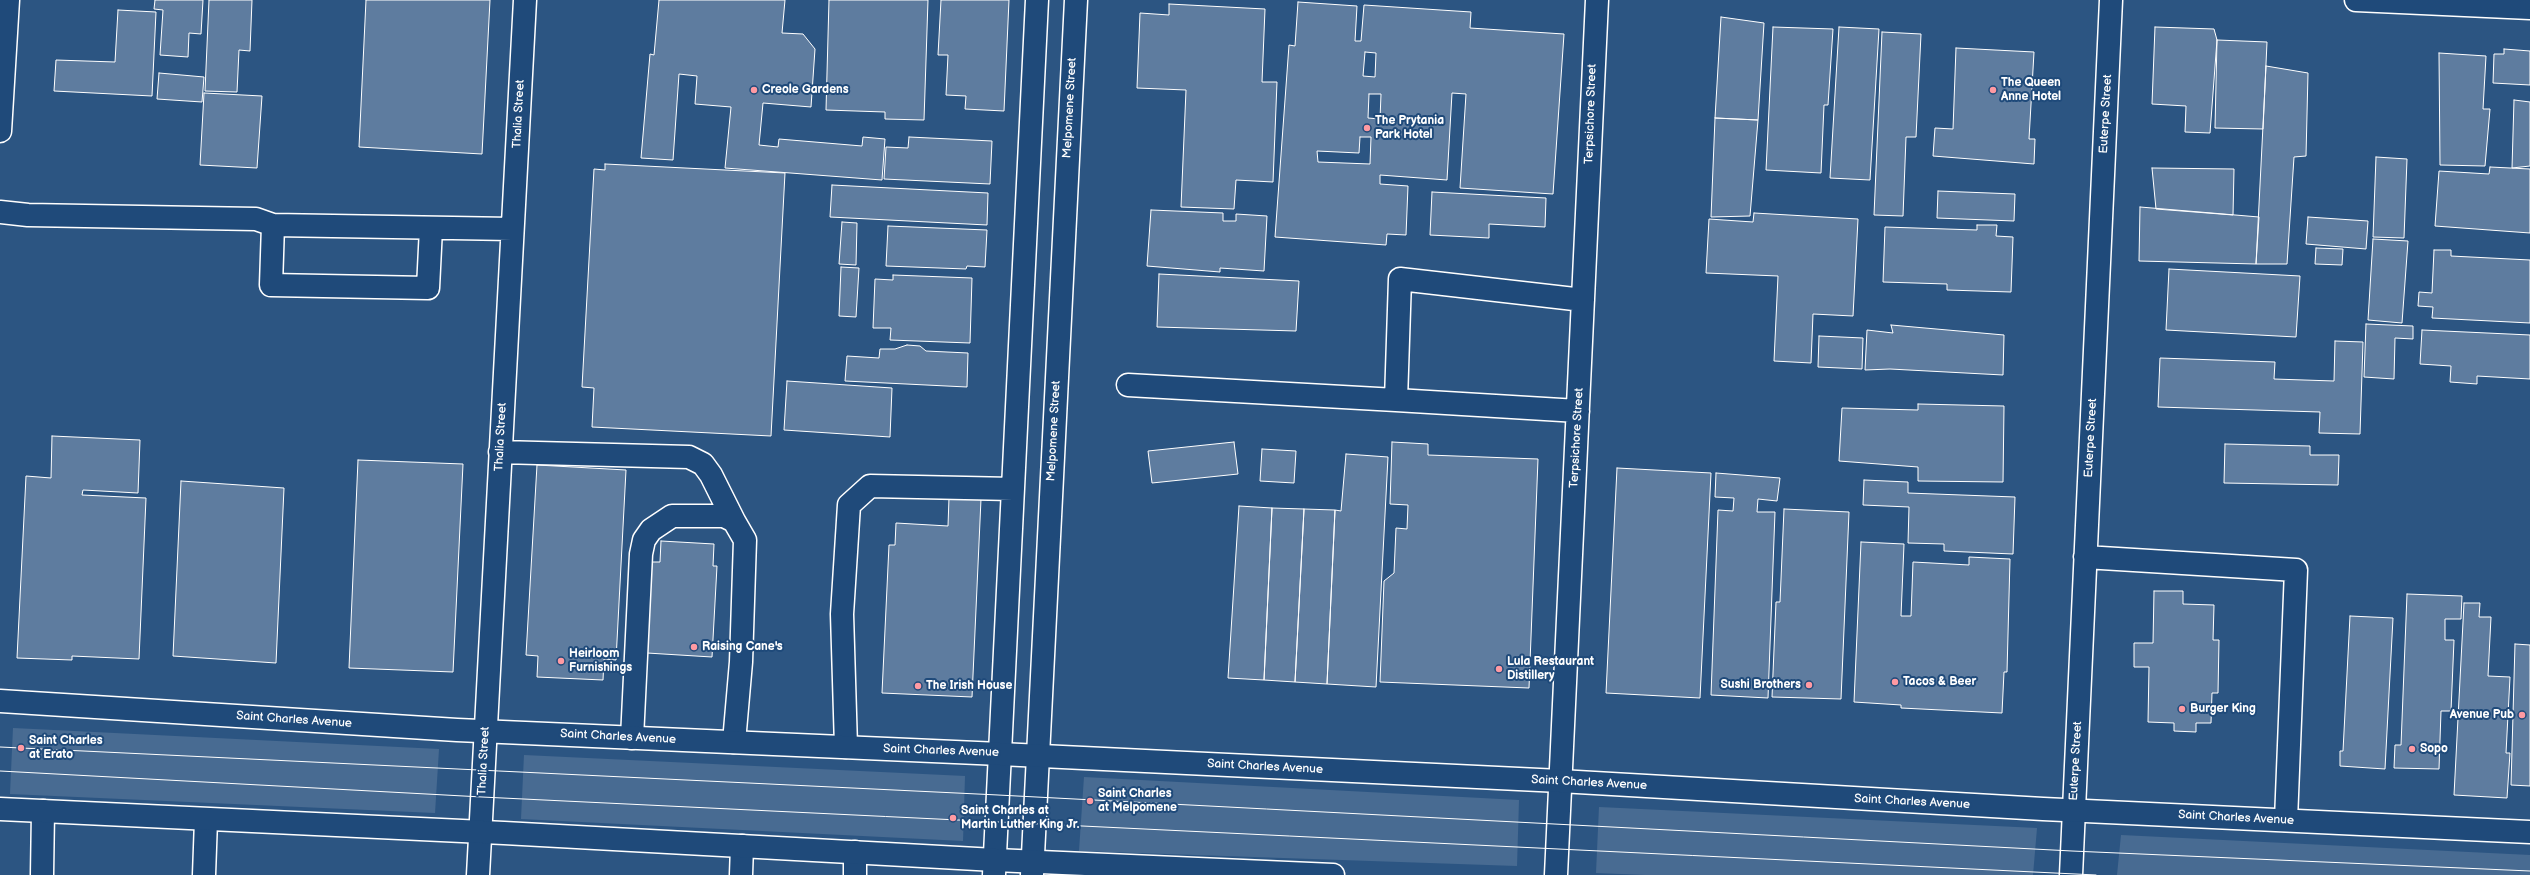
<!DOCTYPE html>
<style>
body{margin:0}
canvas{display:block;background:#2c5582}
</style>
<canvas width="2530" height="875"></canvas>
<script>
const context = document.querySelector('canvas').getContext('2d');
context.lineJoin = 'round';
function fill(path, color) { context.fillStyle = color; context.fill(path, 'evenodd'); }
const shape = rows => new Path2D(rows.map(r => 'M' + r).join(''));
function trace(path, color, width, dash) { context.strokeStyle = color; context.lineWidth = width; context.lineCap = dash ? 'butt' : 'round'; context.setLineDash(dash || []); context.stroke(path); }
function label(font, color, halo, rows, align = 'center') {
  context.font = font + ' "Balsamiq Sans",sans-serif'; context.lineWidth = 4; context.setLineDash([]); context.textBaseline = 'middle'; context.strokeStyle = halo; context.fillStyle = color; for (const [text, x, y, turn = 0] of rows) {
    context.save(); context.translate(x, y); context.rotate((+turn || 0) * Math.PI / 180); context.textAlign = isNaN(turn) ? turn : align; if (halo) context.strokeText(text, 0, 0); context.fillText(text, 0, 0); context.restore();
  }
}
const green = shape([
 [13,728,439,749,435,813,10,794],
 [524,755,965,776,963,841,521,819],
 [1084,777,1519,800,1517,866,1079,851],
 [1599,807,2037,828,2033,875,1645,875,1596,873],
 [2121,835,2530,855,2530,875,2117,875]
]);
const building = shape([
 [155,0,203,0,201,34,189,33,188,57,160,55,163,10,154,9,155,0],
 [209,0,252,0,250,51,239,50,237,92,205,91,209,0],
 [366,0,490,0,482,154,359,147,366,0],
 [659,0,785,0,782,33,803,34,815,49,811,107,763,103,759,145,778,147,779,139,862,146,863,137,885,139,882,180,725,168,731,107,695,104,697,76,679,74,673,160,641,158,650,54,654,55,659,0],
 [829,0,928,0,924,120,885,119,885,112,826,110,829,0],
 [941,0,1009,0,1004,111,965,109,966,96,946,95,948,55,938,55,941,0],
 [1298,2,1357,6,1355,41,1361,41,1364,5,1471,12,1470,28,1564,34,1553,194,1460,188,1466,94,1452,93,1447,180,1380,175,1380,184,1408,186,1406,235,1387,234,1386,245,1275,237,1289,45,1295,46,1298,2],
 [1365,52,1376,53,1375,77,1363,76,1365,52],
 [1369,94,1381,94,1380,119,1368,118,1369,94],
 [1360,137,1371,137,1370,164,1318,162,1317,151,1359,153,1360,137],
 [1169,4,1265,9,1262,82,1277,82,1273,182,1236,180,1234,209,1181,207,1186,90,1137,88,1140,13,1169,15,1169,4],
 [118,10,156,12,152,96,54,91,56,60,115,62,118,10],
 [1721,17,1764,23,1758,120,1715,118,1721,17],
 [1773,27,1833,29,1828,105,1824,105,1821,173,1766,170,1773,27],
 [1839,27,1879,29,1870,180,1830,178,1839,27],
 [2155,27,2214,29,2217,40,2210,133,2185,132,2186,106,2152,104,2155,27],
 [1882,32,1921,34,1916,137,1906,137,1903,216,1874,215,1882,32],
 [2217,40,2267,42,2263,129,2215,128,2217,40],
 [1956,48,2034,52,2029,139,2035,139,2034,164,1933,156,1935,128,1953,129,1956,48],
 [2504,49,2530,51,2530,85,2493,83,2494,54,2504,54,2504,49],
 [2439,53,2486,56,2483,109,2490,109,2485,166,2440,165,2439,53],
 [2266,66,2308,73,2306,156,2294,157,2287,264,2256,264,2266,66],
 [159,73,204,77,202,102,157,99,159,73],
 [204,93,262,96,257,168,200,165,204,93],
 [2514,100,2530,102,2530,166,2512,168,2514,100],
 [1715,118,1758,120,1750,216,1711,217,1715,118],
 [909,137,992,141,990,184,884,179,886,147,908,148,909,137],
 [2376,157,2407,159,2404,238,2373,237,2376,157],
 [605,164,785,173,771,436,592,427,594,388,582,387,594,169,605,170,605,164],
 [2490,167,2530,169,2530,233,2435,226,2439,171,2489,174,2490,167],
 [2152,168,2234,169,2233,215,2156,209,2152,168],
 [832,185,988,193,987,225,830,217,832,185],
 [1938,191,2015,194,2014,221,1937,218,1938,191],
 [1432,192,1546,198,1545,227,1489,224,1489,238,1430,235,1432,192],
 [2140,207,2259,217,2256,264,2139,261,2140,207],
 [1151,210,1223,213,1223,221,1236,221,1236,214,1267,216,1264,271,1220,268,1220,272,1147,266,1151,210],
 [1754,213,1858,219,1853,316,1813,314,1811,363,1774,361,1778,276,1706,273,1709,219,1753,222,1754,213],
 [2308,217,2368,221,2366,249,2306,244,2308,217],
 [842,222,857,223,856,265,839,264,842,222],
 [1977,225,1997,225,1996,236,2013,237,2011,292,1947,290,1947,284,1883,282,1885,227,1977,230,1977,225],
 [888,226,987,230,985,267,967,266,966,269,886,266,888,226],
 [2373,239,2408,241,2402,323,2368,320,2373,239],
 [2316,248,2343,249,2342,265,2315,264,2316,248],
 [2434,250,2451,250,2451,256,2530,260,2530,323,2432,318,2433,307,2418,306,2419,292,2432,293,2434,250],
 [841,267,859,268,856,317,839,316,841,267],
 [2169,269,2300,276,2296,337,2166,330,2169,269],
 [1159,274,1299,281,1296,331,1157,327,1159,274],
 [893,275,972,278,970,343,890,340,891,328,873,328,875,279,893,280,893,275],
 [2366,324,2413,326,2413,339,2395,338,2394,379,2364,377,2366,324],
 [1891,325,2004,335,2003,375,1890,369,1865,370,1867,330,1893,333,1891,325],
 [2422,330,2530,335,2530,379,2477,376,2477,384,2450,382,2451,366,2420,364,2422,330],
 [1819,336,1863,338,1862,369,1818,367,1819,336],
 [2335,341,2363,342,2360,434,2319,433,2320,412,2158,407,2160,358,2275,362,2274,379,2334,381,2335,341],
 [907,345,920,346,926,351,968,353,967,387,845,381,847,356,879,358,880,349,895,349,907,345],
 [787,381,892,388,890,437,784,430,787,381],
 [1918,404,2004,406,2003,482,1918,481,1918,467,1839,461,1842,408,1918,410,1918,404],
 [52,436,140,440,138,493,83,490,82,495,146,498,139,659,72,656,72,660,17,658,26,476,51,478,52,436],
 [1234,442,1238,474,1152,483,1148,451,1234,442],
 [1392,442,1428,444,1428,455,1538,459,1529,688,1380,682,1384,581,1394,573,1396,528,1407,529,1408,505,1390,504,1392,442],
 [2225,444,2310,446,2310,455,2339,455,2338,485,2224,483,2225,444],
 [1262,449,1296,451,1294,483,1260,481,1262,449],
 [1346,454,1388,457,1376,687,1327,684,1335,510,1341,511,1346,454],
 [358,460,463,464,453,672,349,668,358,460],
 [537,465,626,470,616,660,604,659,603,680,537,677,538,656,526,655,537,465],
 [1617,468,1711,473,1700,698,1606,693,1617,468],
 [1716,473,1780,478,1777,501,1758,499,1757,512,1775,512,1768,698,1711,695,1718,510,1733,511,1734,498,1715,497,1716,473],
 [1864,480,1908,482,1908,493,2015,497,2013,554,1944,551,1944,544,1908,543,1909,507,1863,505,1864,480],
 [181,481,284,488,276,663,173,656,181,481],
 [949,498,981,499,972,697,882,693,889,545,895,545,896,523,948,526,949,498],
 [1239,506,1272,508,1264,680,1228,678,1239,506],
 [1272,508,1304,509,1295,682,1264,680,1272,508],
 [1304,509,1335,510,1327,684,1295,682,1304,509],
 [1784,509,1849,512,1841,699,1772,697,1776,602,1780,602,1784,509],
 [661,541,714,544,713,566,717,566,712,657,647,653,652,562,660,562,661,541],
 [1861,542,1904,544,1901,616,1911,616,1913,562,1969,565,1969,557,2010,559,2007,672,2004,672,2002,713,1901,708,1901,705,1854,702,1861,542],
 [2154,591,2183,591,2183,604,2214,605,2213,640,2219,640,2218,693,2212,693,2211,723,2196,723,2196,732,2174,731,2174,723,2148,722,2149,667,2134,667,2134,643,2153,643,2154,591],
 [2407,594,2462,596,2461,619,2445,619,2445,640,2454,640,2451,711,2441,711,2439,769,2394,768,2395,745,2401,745,2407,594],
 [2464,603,2480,603,2479,617,2491,617,2488,676,2510,677,2506,753,2510,753,2507,798,2454,795,2464,603],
 [2350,616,2393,618,2385,769,2340,766,2340,751,2343,751,2350,616],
 [2515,644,2530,645,2530,786,2511,785,2515,644]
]);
const minor = shape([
 [2356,0,2530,8],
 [0,131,8,0],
 [0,212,28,215,256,219,273,225],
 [431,228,428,288,271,285,273,225,512,229],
 [1128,385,1396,400],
 [1578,411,1396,400,1400,279,1583,300],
 [500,452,689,457,703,464,711,475,734,521],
 [2085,557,2296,570,2286,820],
 [632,738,641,554,644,540,651,530,672,516,724,516,734,521,745,540,741,662,734,742],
 [846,747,842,614,849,505,870,486,1013,489],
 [42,875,43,811],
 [204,875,206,820],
 [478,875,525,0],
 [741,875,742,846],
 [855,875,855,852],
 [994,875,1037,0],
 [1032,875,1076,0],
 [1556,875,1597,0],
 [2071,875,2111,0]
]);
const major = shape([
 [0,701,457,730,1000,754,1560,781,2043,809,2530,832],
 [0,809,504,833,995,860,1333,875]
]);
const tram = shape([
 [0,747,998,795,2072,851,2530,871],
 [0,771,482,797,2096,875]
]);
const markers = [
 [754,90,4,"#ff9aa2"],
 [1993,90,4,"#ff9aa2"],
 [1367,128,4,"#ff9aa2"],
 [694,647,4,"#ff9aa2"],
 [561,661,4,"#ff9aa2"],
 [1499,669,4,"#ff9aa2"],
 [1895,682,4,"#ff9aa2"],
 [1809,685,4,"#ff9aa2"],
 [918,686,4,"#ff9aa2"],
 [2182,709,4,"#ff9aa2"],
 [2522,715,4,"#ff9aa2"],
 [21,748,4,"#ff9aa2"],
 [2412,749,4,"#ff9aa2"],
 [1090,801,4,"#ff9aa2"],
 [953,818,4,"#ff9aa2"]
];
const poiNames = [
 ["The Queen",2001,83],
 ["Anne Hotel",2001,97],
 ["Creole Gardens",762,90],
 ["The Prytania",1375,121],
 ["Park Hotel",1375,135],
 ["Raising Cane's",702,647],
 ["Heirloom",569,654],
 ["Furnishings",569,668],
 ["Lula Restaurant",1507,662],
 ["Distillery",1507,676],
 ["Tacos & Beer",1903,682],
 ["Sushi Brothers",1801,685,"right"],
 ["The Irish House",926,686],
 ["Burger King",2190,709],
 ["Avenue Pub",2514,715,"right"],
 ["Saint Charles",29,741],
 ["at Erato",29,755],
 ["Sopo",2420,749],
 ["Saint Charles",1098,794],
 ["at Melpomene",1098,808],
 ["Saint Charles at",961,811],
 ["Martin Luther King Jr.",961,825]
];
const streetNames = [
 ["Melpomene Street",1070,108,-87],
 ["Thalia Street",519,114,-87],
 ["Terpsichore Street",1591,114,-88],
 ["Euterpe Street",2106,114,-87],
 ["Melpomene Street",1054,431,-87],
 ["Thalia Street",501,437,-87],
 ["Terpsichore Street",1577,438,-87],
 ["Euterpe Street",2091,438,-87],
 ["Saint Charles Avenue",294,720,4],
 ["Saint Charles Avenue",618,737,3],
 ["Saint Charles Avenue",941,751,2],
 ["Thalia Street",484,761,-87],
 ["Euterpe Street",2076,761,-87],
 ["Saint Charles Avenue",1265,767,3],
 ["Saint Charles Avenue",1589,783,3],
 ["Saint Charles Avenue",1912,802,3],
 ["Saint Charles Avenue",2236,818,3]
];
fill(green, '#486b92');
fill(building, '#5e7c9f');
trace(building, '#fff', 1);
trace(minor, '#fff', 25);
trace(major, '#fff', 25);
trace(minor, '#1f4a7a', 22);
trace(major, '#1f4a7a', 22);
trace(tram, '#fff', 1);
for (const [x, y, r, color] of markers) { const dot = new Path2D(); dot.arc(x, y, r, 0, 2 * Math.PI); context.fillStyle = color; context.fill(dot); trace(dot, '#1f4a7a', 1.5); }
label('bold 12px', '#fff', '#1f4a7a', poiNames, 'left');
label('12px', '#fff', '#1f4a7a', streetNames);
</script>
